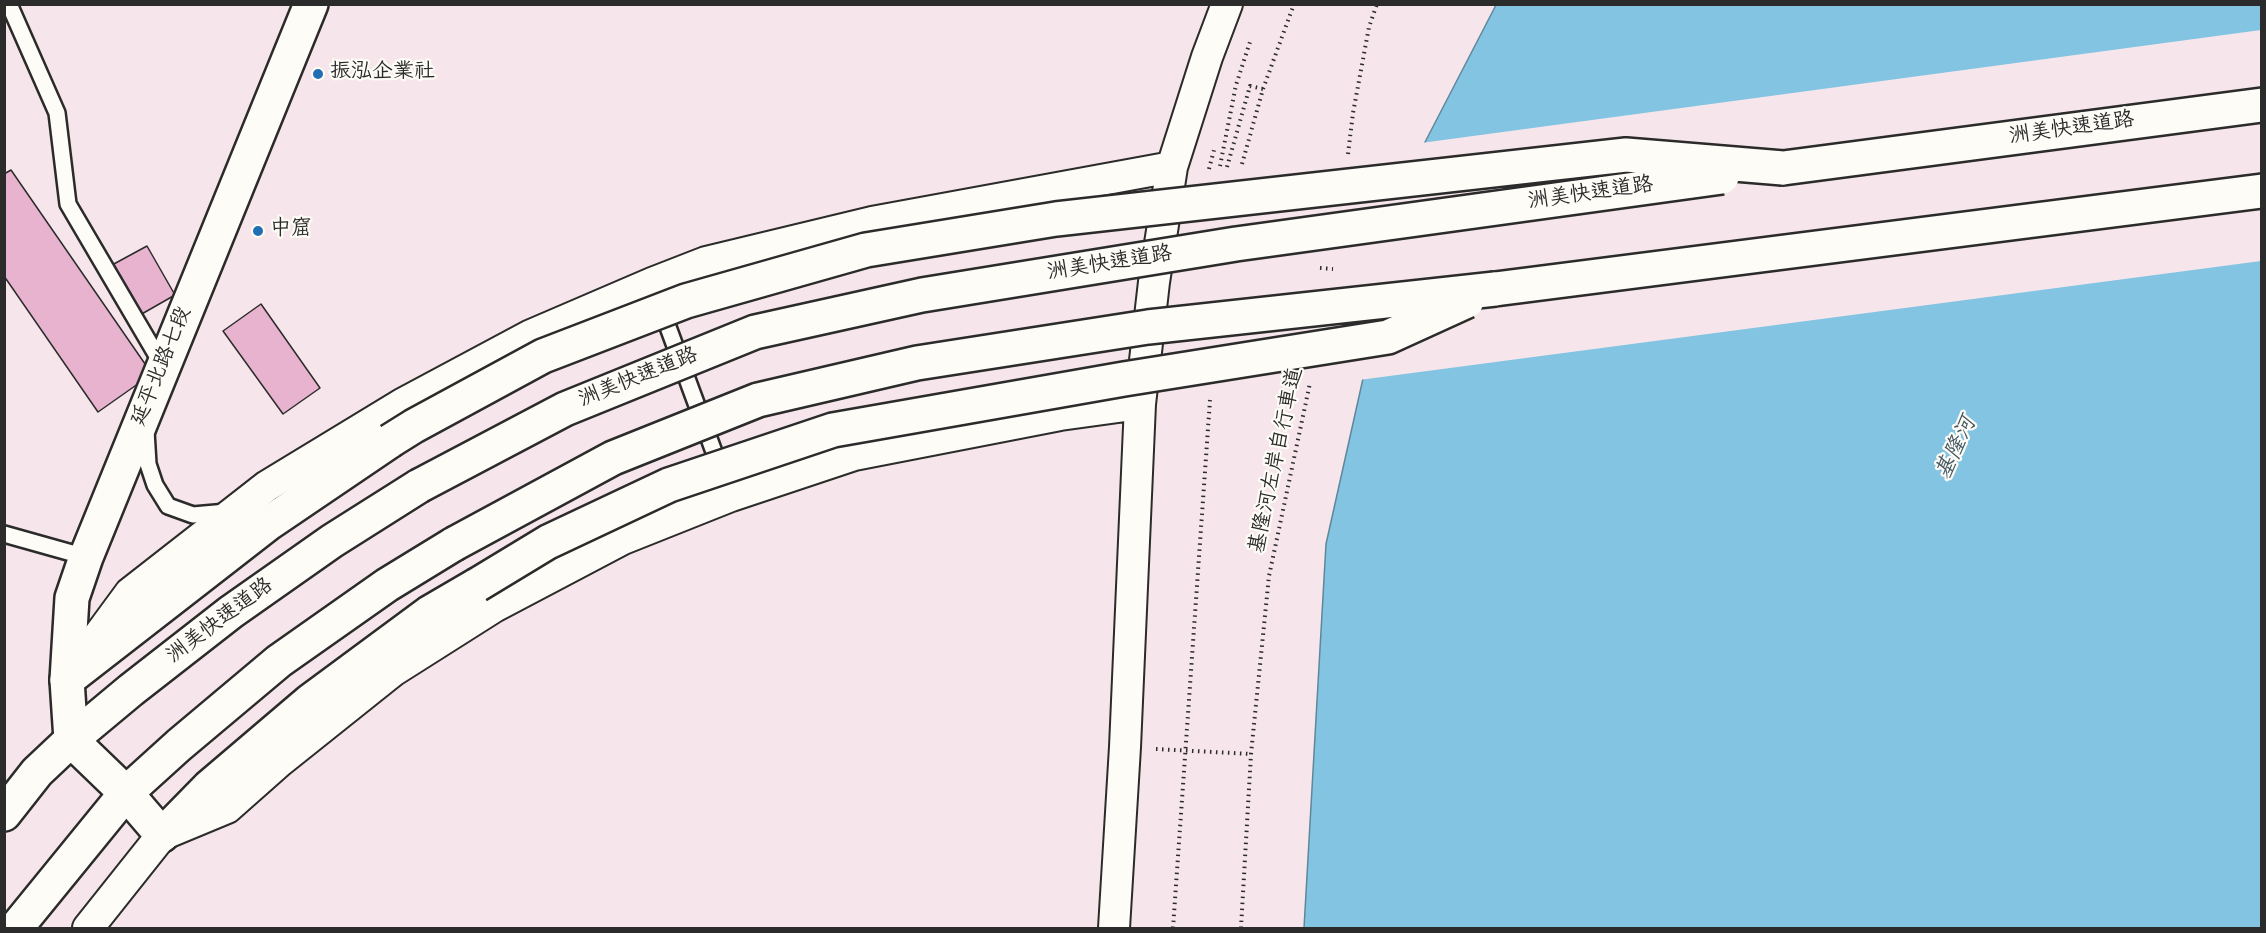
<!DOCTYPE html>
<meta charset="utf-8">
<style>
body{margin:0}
#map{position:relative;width:2266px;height:933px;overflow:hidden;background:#f6e6eb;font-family:"Indie Flower",sans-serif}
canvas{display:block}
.frame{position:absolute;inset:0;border:6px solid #2b2b2b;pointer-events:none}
</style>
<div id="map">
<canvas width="2266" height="933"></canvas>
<div class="frame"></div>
</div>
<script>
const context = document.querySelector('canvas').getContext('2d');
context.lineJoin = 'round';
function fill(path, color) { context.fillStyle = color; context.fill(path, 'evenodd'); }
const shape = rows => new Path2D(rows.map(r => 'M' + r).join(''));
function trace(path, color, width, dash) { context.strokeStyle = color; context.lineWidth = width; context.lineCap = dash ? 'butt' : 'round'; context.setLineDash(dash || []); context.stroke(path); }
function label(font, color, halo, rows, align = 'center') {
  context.font = font + ' "Indie Flower","LXGW WenKai TC",sans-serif'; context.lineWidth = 4.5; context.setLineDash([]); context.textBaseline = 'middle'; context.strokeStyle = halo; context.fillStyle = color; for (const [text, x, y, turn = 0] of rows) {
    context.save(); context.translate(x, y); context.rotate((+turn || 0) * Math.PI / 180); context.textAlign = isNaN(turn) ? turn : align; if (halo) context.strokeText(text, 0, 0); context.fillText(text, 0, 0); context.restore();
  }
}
const water = shape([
 [1496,5,2261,5,2261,928,1304,928,1326,544,1409,173,1496,5]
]);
const pier = shape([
 [2261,30,2261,261,1359,380,1406,173,1421,143]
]);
const building = shape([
 [11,170,152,374,98,412,4,276,4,174,11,170],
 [147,246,175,295,140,315,112,265,147,246],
 [261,304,320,388,283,414,223,331,261,304]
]);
const path = shape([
 [1348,154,1353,113,1369,27,1377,4],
 [1242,164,1263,89,1294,4],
 [1220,166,1236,85,1250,42],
 [1227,167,1250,86,1263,89],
 [1209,169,1214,150],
 [1320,268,1333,269],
 [1156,749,1251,754],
 [1173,928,1210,400],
 [1241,928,1251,754,1269,576,1310,383]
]);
const service = shape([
 [9,4,57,113,68,204,163,366],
 [661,308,721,471],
 [146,431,148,464,155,485,168,506,193,515,227,512],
 [4,534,86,557]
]);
const minor = shape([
 [77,665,130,593,267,486,402,404,531,335,652,283,706,262,872,222,1172,167],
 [88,928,162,835,227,808,279,762,393,671,494,607,623,539,731,496,854,455,1060,415,1140,404],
 [1114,928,1125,747,1140,404,1154,282,1172,167,1207,57,1227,4]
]);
const tertiary = shape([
 [162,835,126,793,71,740,67,680,72,598,86,557,311,4]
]);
const secondary = shape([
 [4,814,37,772,71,740],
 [16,928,126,793]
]);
const trunk = shape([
 [1783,168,2262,105],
 [1495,289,2262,191],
 [67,680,269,523,390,441],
 [71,740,131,690,231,612,332,541,419,486],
 [126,793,179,745,279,661,387,585,454,544],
 [162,835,209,787,310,701,429,613,477,585]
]);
const trunkBridge = shape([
 [390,441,414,426,543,356,686,301,866,250,1056,219,1626,155,1783,168],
 [419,486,565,409,755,332,922,295,1236,244,1722,177],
 [454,544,613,458,758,400,917,363,1148,327,1495,289],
 [477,585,548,542,669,485,833,430,1124,379,1388,337,1467,301]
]);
const markers = [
 [318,74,6,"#1f6fb2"],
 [258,231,6,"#1f6fb2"]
];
const poiNames = [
 ["振泓企業社",330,74],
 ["中窟",270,231]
];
const streetNames = [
 ["洲美快速道路",2072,130,-8],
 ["洲美快速道路",1591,195,-8],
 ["洲美快速道路",1110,265,-9],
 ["延平北路七段",163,367,-68],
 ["洲美快速道路",639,379,-22],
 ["基隆河左岸自行車道",1278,461,-78],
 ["洲美快速道路",221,622,-37]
];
const waterNames = [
 ["基隆河",1958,449,-65]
];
fill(water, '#82c4e2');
trace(water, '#5f8799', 1.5);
fill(pier, '#f6e6eb');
fill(building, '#e7b3ce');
trace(building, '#2b2b2b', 1.5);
trace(service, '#2b2b2b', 20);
trace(minor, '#2b2b2b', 34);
trace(tertiary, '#2b2b2b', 38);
trace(secondary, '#2b2b2b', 38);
trace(trunk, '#2b2b2b', 38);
trace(path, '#2b2b2b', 4, [1.5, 4.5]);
trace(service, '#fdfcf7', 15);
trace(minor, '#fdfcf7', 30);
trace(tertiary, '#fdfcf7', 33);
trace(secondary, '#fdfcf7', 33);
trace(trunk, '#fdfcf7', 33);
trace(trunkBridge, '#2b2b2b', 38, []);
trace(trunkBridge, '#fdfcf7', 33);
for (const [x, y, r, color] of markers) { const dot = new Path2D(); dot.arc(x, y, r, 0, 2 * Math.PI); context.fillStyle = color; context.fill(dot); trace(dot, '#fdfcf7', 2); }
label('21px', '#2b2b2b', '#fdfcf7', poiNames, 'left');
label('21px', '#2b2b2b', '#fdfcf7', streetNames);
label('italic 22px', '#455962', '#fdfcf7', waterNames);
</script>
